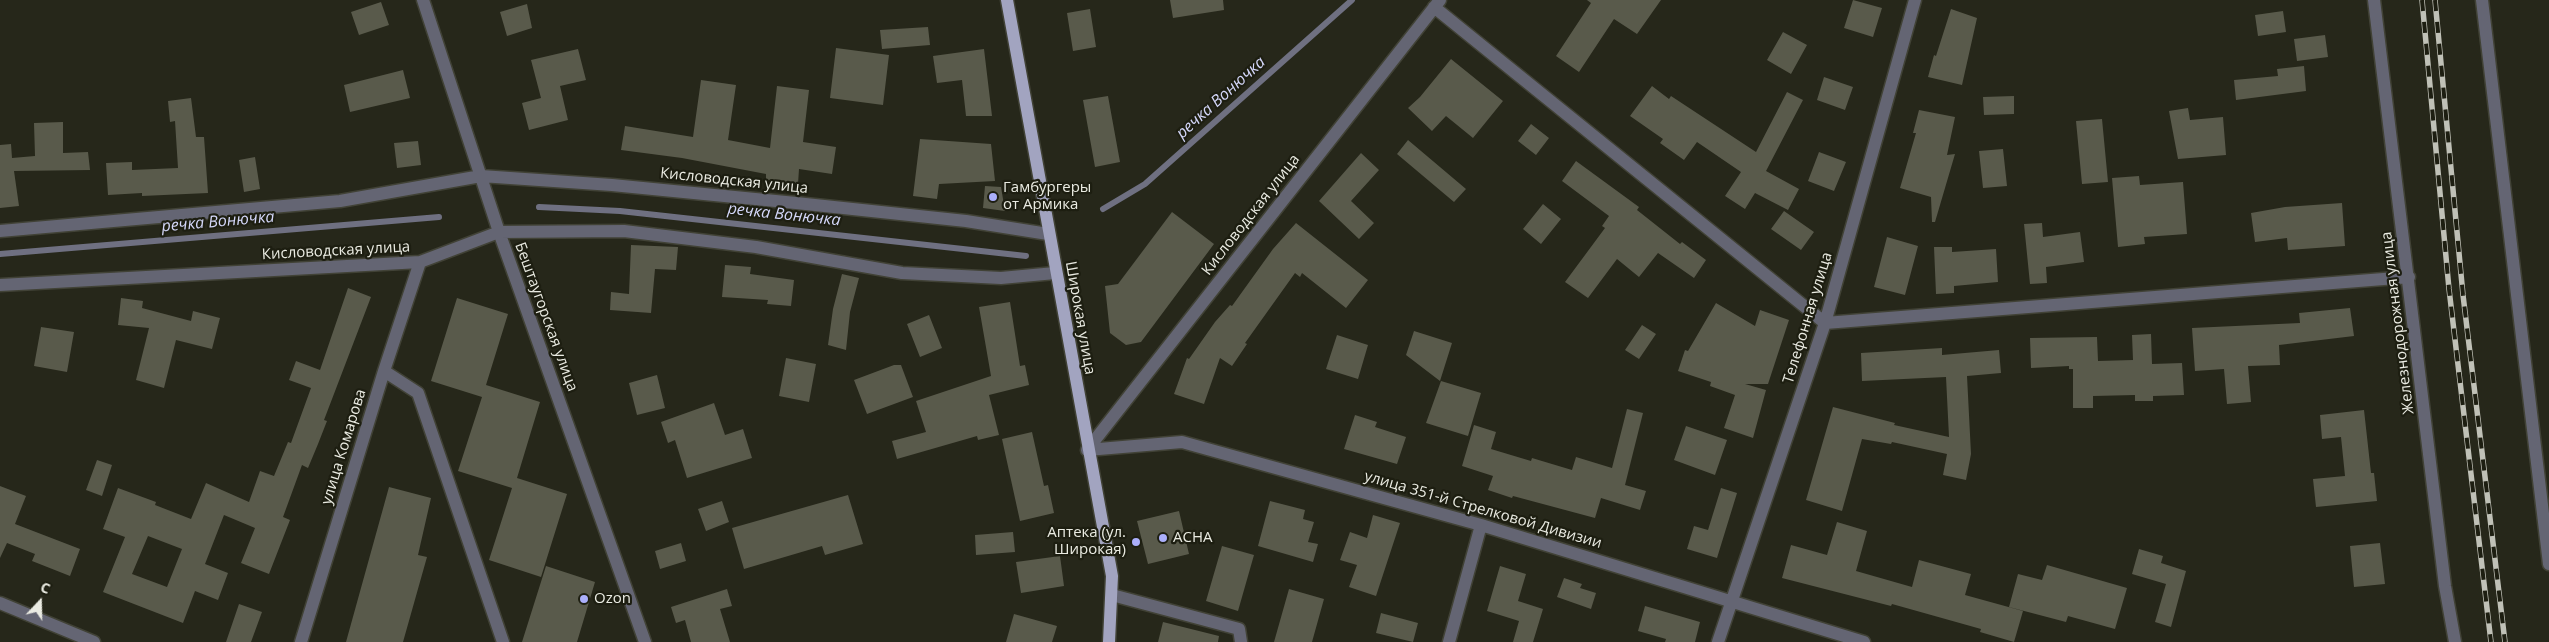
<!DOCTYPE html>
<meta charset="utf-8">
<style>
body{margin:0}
#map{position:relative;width:2549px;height:642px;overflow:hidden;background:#26271a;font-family:"Open Sans",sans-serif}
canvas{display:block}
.north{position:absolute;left:15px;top:577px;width:50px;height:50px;-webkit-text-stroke:4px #1d1e11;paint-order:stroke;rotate:21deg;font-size:14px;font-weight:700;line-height:20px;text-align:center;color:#eaebe2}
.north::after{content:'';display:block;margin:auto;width:18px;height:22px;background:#eaebe2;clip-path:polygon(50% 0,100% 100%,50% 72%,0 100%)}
</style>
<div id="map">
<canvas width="2549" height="642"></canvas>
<div class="north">С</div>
</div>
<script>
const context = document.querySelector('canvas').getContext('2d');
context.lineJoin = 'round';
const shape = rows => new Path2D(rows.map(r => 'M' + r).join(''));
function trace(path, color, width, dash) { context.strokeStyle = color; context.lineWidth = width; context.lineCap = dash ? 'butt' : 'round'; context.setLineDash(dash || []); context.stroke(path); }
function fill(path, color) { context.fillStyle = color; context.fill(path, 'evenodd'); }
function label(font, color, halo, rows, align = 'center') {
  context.font = font + ' "Open Sans",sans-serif'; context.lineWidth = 4.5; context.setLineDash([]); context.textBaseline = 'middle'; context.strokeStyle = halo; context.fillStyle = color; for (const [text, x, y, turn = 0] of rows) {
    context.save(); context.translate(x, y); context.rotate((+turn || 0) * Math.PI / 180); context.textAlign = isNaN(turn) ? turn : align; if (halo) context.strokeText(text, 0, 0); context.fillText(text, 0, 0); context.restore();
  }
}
const stream = shape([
 [539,207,620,211,1026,256],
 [1103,209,1145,184,1352,0],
 [0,254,439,217]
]);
const building = shape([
 [1170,0,1223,0,1224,10,1173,18],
 [1587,0,1661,0,1637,34,1614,19,1579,72,1556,56,1591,3],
 [1853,0,1882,8,1873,37,1844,28],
 [381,2,389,25,359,35,351,12],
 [527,4,532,28,507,36,500,12],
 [1090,9,1096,47,1073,51,1067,13],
 [1951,9,1977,18,1962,85,1928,77,1934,55,1936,56],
 [2283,11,2286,32,2258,36,2255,15],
 [928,27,930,45,882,49,880,30],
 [1783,32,1807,45,1791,74,1767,60],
 [2325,35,2328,57,2297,61,2294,39],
 [836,48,889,55,883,105,830,98],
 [578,49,586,80,560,86,568,120,529,130,522,103,541,98,531,60],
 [984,49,992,116,966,116,962,80,937,83,933,56],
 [1451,59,1503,101,1473,138,1446,116,1432,131,1408,108,1420,97],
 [2304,66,2306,91,2236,100,2234,80,2278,76,2277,69],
 [403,70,410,98,350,112,344,85],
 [1824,77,1853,87,1845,110,1817,100],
 [701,80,736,85,728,140,770,148,777,86,809,90,803,142,836,147,832,174,799,169,798,184,766,180,766,174,682,158,621,150,625,126,693,137],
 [1652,86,1669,99,1671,96,1756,152,1787,92,1803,100,1766,171,1799,189,1788,210,1755,193,1745,209,1725,196,1741,172,1697,142,1684,160,1660,143,1663,139,1630,116],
 [1108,96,1120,162,1095,167,1083,100],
 [2014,96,2014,114,1984,115,1983,97],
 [191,98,196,137,204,137,208,193,142,196,142,193,108,195,106,163,132,162,132,170,178,168,175,121,170,122,168,101],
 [2188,108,2190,120,2223,117,2226,155,2178,159,2169,111],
 [1919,110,1955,117,1947,155,1955,154,1935,222,1932,222,1931,197,1900,188,1916,133,1913,133],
 [2102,119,2108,182,2082,184,2076,121],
 [63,122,63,153,88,152,90,170,14,171,19,206,0,208,0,145,11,144,12,158,35,156,34,123],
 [1531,124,1549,138,1536,155,1518,141],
 [920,139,991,144,995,181,939,184,937,199,913,196],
 [1408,140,1466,189,1454,202,1397,154],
 [418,141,421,165,397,168,394,143],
 [2003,149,2007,186,1983,188,1979,151],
 [1819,152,1846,162,1834,191,1808,181],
 [1361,153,1379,170,1351,201,1374,223,1359,239,1319,201],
 [255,157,260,189,244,192,239,160],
 [1576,161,1639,207,1637,210,1680,244,1682,242,1706,260,1694,278,1658,253,1639,277,1617,259,1588,298,1565,282,1605,228,1602,226,1609,216,1562,181],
 [2139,176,2140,185,2183,182,2187,234,2144,237,2145,244,2118,247,2112,178],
 [985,186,1001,187,1005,211,983,208],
 [2342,203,2345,246,2288,250,2287,238,2255,242,2251,213,2285,207],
 [1543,204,1561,219,1541,244,1523,229],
 [1784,211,1814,232,1801,250,1771,229],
 [1172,212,1214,244,1141,342,1126,345,1110,333,1105,286,1118,284],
 [1296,223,1368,280,1346,308,1302,273,1300,277,1295,273,1245,343,1247,344,1232,366,1220,358,1204,404,1174,394,1187,358,1189,359,1215,322,1230,305,1232,306,1273,249],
 [2042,223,2043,237,2080,232,2084,262,2046,267,2047,283,2030,284,2024,224],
 [1887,237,1918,246,1905,295,1874,287],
 [631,245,678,247,676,270,655,269,651,313,610,310,611,292,629,294],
 [1934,247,1952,247,1952,252,1996,249,1998,282,1954,286,1954,293,1936,294],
 [725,265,751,267,750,274,794,280,791,306,767,304,768,300,722,297],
 [842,274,859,278,850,312,846,350,828,345,833,309],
 [348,288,371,297,324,420,327,421,318,444,308,468,302,465,283,517,290,520,269,574,241,563,255,528,224,515,205,564,228,573,218,600,195,591,183,623,103,592,125,537,103,529,118,488,156,502,155,505,191,519,206,483,249,502,260,471,274,476,288,442,291,443,311,388,289,380,296,361,320,370],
 [148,536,182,549,167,587,132,574],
 [121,298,143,301,142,308,191,321,193,311,220,318,212,349,176,340,164,388,136,380,149,328,118,325],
 [457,298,508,314,486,385,540,402,517,478,567,494,541,577,489,560,512,488,458,471,482,397,431,381],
 [1010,302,1020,366,1025,365,1029,385,989,395,999,435,978,440,977,436,897,459,892,441,926,432,916,401,991,376,979,307],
 [1716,303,1755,326,1760,310,1789,320,1768,384,1745,384,1766,390,1753,438,1724,428,1735,395,1710,386,1711,382,1678,371,1685,350,1688,351],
 [2350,308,2354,336,2279,345,2280,365,2248,366,2251,402,2227,404,2224,369,2195,371,2192,328,2300,323,2299,313],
 [929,315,942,348,920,357,907,324],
 [1642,325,1656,334,1639,359,1625,350],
 [41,327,74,332,67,372,34,366],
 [1414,331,1452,343,1440,381,1406,355],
 [2151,334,2152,364,2182,363,2184,395,2153,396,2153,401,2135,401,2135,395,2093,396,2093,408,2073,408,2073,369,2069,369,2069,366,2031,368,2030,338,2097,337,2098,361,2133,360,2132,335],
 [1337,335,1368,345,1358,379,1326,369],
 [1942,348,1942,355,1999,350,2001,373,1967,376,1971,454,1966,480,1943,475,1947,454,1892,442,1891,444,1862,439,1842,511,1806,500,1833,407,1895,423,1894,425,1949,437,1946,377,1862,381,1861,353],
 [786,358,816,364,809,402,779,396],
 [894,365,901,365,913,397,867,414,854,380],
 [657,375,665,408,637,415,629,383],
 [1441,381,1481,393,1468,436,1426,423],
 [714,403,725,435,743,429,752,458,687,478,675,440,668,443,661,422],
 [1627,409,1643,413,1625,485,1646,491,1640,510,1601,498,1595,518,1513,496,1512,498,1488,490,1493,476,1462,466,1474,425,1496,432,1491,449,1531,461,1532,458,1572,470,1576,457,1612,468],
 [2364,410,2371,473,2374,473,2377,501,2316,507,2313,479,2345,476,2341,437,2322,439,2320,415],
 [1355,415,1377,422,1375,427,1406,437,1397,464,1344,449],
 [1686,426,1727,440,1715,475,1674,460],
 [1032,432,1044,486,1048,485,1054,513,1020,521,1002,439],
 [97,460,112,465,102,496,86,490],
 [0,486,26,496,15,524,80,549,70,576,32,561,35,554,7,543,0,558],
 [389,487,431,498,418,555,427,557,403,642,346,642],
 [1721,488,1737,493,1717,558,1687,549,1694,526,1708,530],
 [848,495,863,544,825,555,822,546,744,569,732,528],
 [722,501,729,522,706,531,698,509],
 [1270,501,1305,510,1303,519,1314,522,1308,542,1318,544,1313,562,1258,546],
 [1179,511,1189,554,1148,564,1137,521],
 [1373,515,1400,523,1376,596,1349,587,1357,565,1340,560,1350,532,1367,538],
 [1837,522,1867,531,1856,571,1912,587,1919,560,1971,574,1965,595,2023,611,2014,642,1980,632,1981,629,1892,604,1891,606,1782,578,1791,545,1827,555],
 [1013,532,1015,552,976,555,975,535],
 [681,543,686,561,660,569,655,551],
 [2380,543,2385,584,2354,587,2350,546],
 [1222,546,1254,555,1238,611,1206,601],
 [2139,549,2163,556,2161,563,2186,571,2171,627,2155,622,2166,584,2132,574],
 [1060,556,1064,586,1021,593,1016,562],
 [2047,565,2127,588,2115,629,2068,616,2066,622,2009,607,2018,574,2042,580],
 [546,566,595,582,577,642,522,642],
 [1500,566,1526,574,1518,601,1543,609,1533,642,1513,642,1519,621,1487,611],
 [1564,578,1582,584,1580,588,1596,593,1591,609,1557,597],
 [727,589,732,606,720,609,730,642,691,642,685,620,676,623,671,607],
 [1289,589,1324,599,1312,642,1274,642],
 [239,604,262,612,251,642,226,642],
 [1645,606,1700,622,1695,642,1665,642,1666,639,1638,631],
 [1381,613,1418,623,1413,642,1376,633],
 [1014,614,1057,626,1052,642,1006,642],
 [1163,622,1219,636,1218,642,1158,642]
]);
const minor = shape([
 [423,0,499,232,645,642],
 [2374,0,2445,586,2455,642],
 [2482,0,2549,564],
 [1434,7,1825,323,2409,277],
 [0,231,340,201,481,176,612,185,796,203,966,221,1048,234],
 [0,285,420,262,499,232,624,231,756,247,902,273,1001,278,1055,273],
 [384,371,418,393,503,642],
 [1087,450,1182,442,1481,525,1864,642],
 [1087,450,1440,0],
 [1112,595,1239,629,1241,642],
 [0,603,94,642],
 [301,642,384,371,420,262],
 [1449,642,1481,525],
 [1718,642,1825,323,1915,0]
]);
const major = shape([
 [1007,0,1112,576,1109,642]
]);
const rail = shape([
 [2422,0,2449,289,2491,642],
 [2435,0,2463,295,2505,642]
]);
const markers = [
 [993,197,5,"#abaffb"],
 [1163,538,5,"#abaffb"],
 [1136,542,5,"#abaffb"],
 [584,599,5,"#abaffb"]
];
const streetNames = [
 ["Кисловодская улица",734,181,6],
 ["Кисловодская улица",1251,215,-52],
 ["Кисловодская улица",336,251,-3],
 ["Бештаугорская улица",546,317,70],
 ["Широкая улица",1080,318,80],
 ["Телефонная улица",1808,318,-73],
 ["Железнодорожная улица",2398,323,-97],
 ["улица Комарова",344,447,-73],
 ["улица 351-й Стрелковой Дивизии",1483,510,16]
];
const poiNames = [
 ["Гамбургеры",1003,188],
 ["от Армика",1003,205],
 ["Аптека (ул.",1126,533,"right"],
 ["Широкая)",1126,550,"right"],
 ["АСНА",1173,538],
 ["Ozon",594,599]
];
const waterNames = [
 ["речка Вонючка",1221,98,-42],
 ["речка Вонючка",784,215,6],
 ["речка Вонючка",218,222,-5]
];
trace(stream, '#6f7081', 6);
fill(building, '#595a4b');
trace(minor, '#414236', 15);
trace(major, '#414236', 15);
trace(minor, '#646573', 12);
trace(major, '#a2a4c0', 12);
trace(rail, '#c0c1b7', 5.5);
trace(rail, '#1d1e11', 4, [11]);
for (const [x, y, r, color] of markers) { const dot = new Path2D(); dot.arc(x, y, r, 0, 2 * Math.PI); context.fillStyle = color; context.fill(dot); trace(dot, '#1d1e11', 2); }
label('15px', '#eaebe2', '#1d1e11', streetNames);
label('15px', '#eaebe2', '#1d1e11', poiNames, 'left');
label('italic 16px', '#d4d7f9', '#1d1e11', waterNames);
</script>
